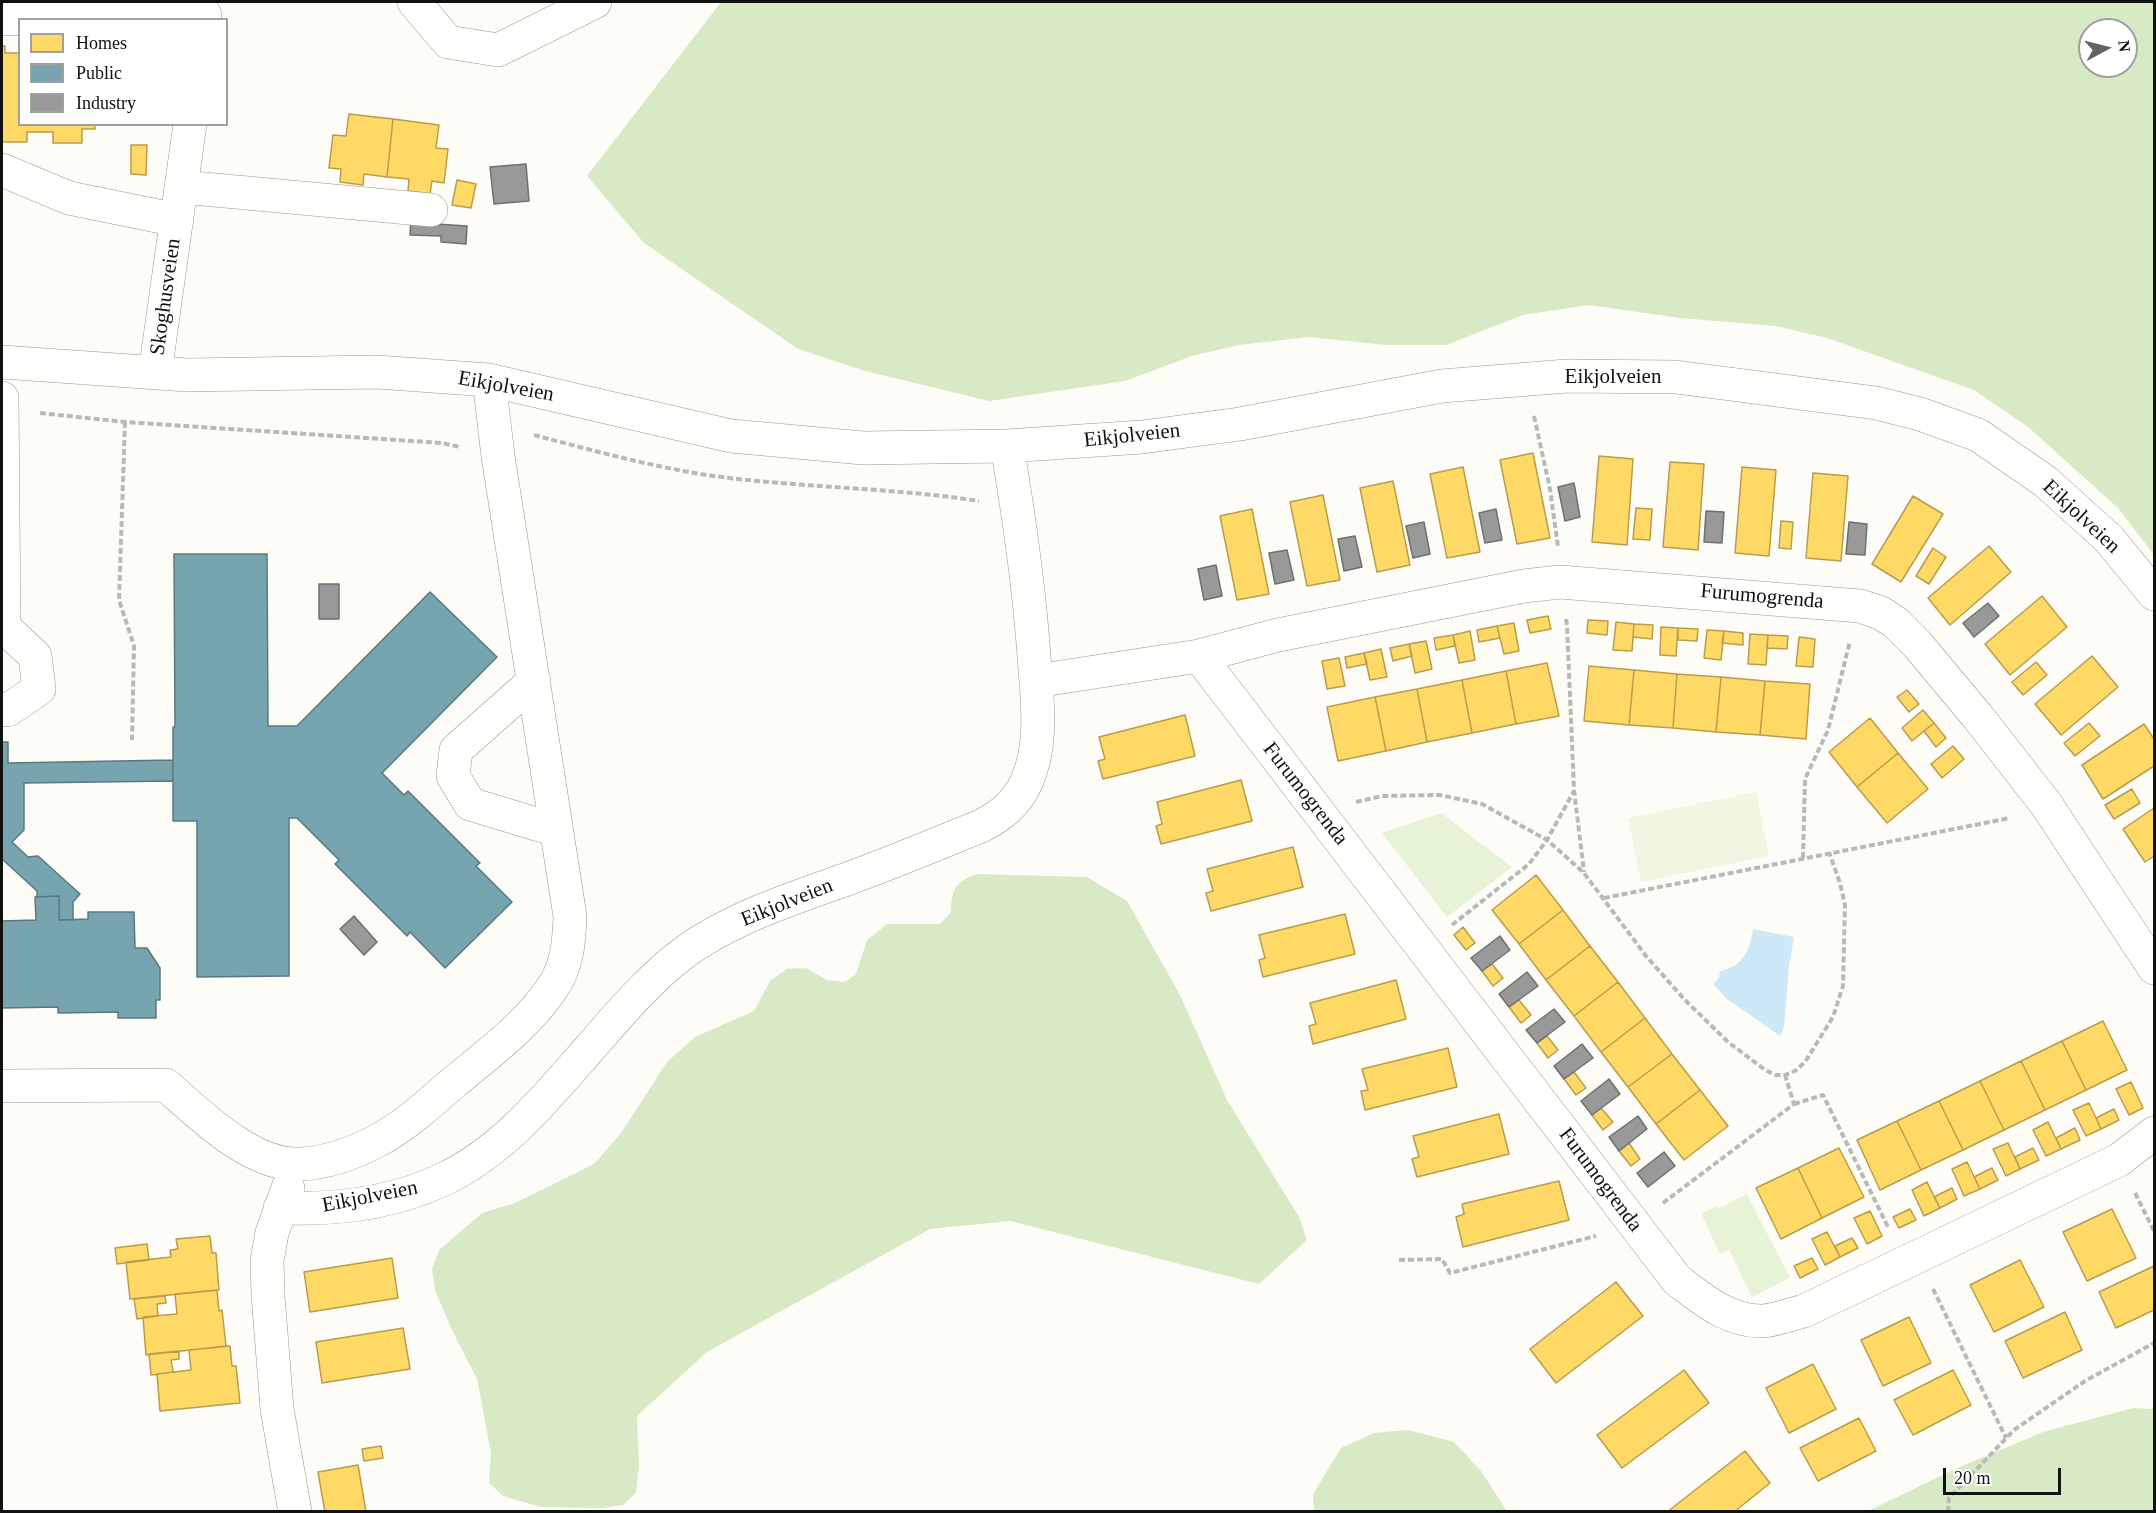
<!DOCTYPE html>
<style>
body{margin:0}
#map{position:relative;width:2156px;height:1513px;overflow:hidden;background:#fdfcf7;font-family:Georgia,serif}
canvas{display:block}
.frame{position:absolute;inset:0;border:3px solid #111;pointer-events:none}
.legend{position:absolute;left:18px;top:18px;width:210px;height:108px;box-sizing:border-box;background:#fff;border:2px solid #a0a0a0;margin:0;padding:8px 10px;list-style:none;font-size:18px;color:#111}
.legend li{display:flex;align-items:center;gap:12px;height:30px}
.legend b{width:30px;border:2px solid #a0a0a0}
.north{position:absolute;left:2078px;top:18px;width:60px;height:60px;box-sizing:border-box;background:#fff;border:2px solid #a0a0a0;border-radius:50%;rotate:83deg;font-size:16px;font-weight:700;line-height:24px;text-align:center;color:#111}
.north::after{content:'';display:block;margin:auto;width:21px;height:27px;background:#646362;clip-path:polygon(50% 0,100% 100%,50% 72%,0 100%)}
.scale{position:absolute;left:1943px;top:1468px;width:118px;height:27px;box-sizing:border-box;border:3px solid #111;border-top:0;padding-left:8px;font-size:18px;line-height:21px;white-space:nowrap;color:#111;-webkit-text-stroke:4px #fff;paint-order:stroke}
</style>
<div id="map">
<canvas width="2156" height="1513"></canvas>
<div class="frame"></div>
<ul class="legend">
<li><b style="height:16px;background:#ffd966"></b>Homes</li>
<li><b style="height:16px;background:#76a5af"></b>Public</li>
<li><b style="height:16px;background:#999"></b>Industry</li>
</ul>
<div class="north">N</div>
<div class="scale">20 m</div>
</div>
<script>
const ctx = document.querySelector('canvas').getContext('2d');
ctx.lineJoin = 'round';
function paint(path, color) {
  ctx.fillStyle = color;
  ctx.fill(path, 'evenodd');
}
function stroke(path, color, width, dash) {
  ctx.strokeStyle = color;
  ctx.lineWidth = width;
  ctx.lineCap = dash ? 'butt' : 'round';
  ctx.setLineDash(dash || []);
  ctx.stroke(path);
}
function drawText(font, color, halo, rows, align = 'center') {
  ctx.font = font + ' Georgia,serif';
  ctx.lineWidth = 6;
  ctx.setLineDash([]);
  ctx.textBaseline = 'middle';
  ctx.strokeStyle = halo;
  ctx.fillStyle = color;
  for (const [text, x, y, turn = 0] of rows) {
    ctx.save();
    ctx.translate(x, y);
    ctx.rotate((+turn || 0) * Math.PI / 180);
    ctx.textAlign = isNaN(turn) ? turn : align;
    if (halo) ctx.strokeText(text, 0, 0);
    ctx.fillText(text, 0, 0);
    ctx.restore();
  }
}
const green = new Path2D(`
 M1441,813L1512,867L1447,917L1382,833Z
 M1747,1194L1790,1278L1752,1297L1729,1250L1720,1254L1701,1214L1716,1206L1718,1209Z`);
const forest = new Path2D(`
 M721,2H2154V555L2118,508L2028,427L1974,390L1827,338L1776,326L1680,318L1589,305L1523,315L1446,345H1386L1308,337L1239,345L1192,356L1125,381L989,401L865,371L798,349L644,243L587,176ZM2090,30H2126V66H2090Z
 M977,874L1087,877L1127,901L1180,995L1227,1100L1299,1217L1307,1240L1259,1284L1010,1221L930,1229L707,1352L637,1416L639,1465L636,1493L623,1505L602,1508L541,1507L503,1496L489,1483L491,1453L477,1379L451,1328L435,1290L432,1269L439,1250L482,1213L515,1203L594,1164L621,1133L667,1062L695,1037L754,1011L770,981L787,969L806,968L827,980L845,982L856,974L867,940L887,924H940L951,912C951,891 955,881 977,874Z
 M2133,1408L2154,1409V1511H1868L1955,1469L2043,1432Z
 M1408,1430L1454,1442L1481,1471L1507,1511H1314L1313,1494L1341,1448L1374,1433Z`);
const pitch = new Path2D(`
 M1756,792L1769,856L1641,882L1628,818Z`);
const water = new Path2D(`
 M1753,929L1794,937L1789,966L1784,1027L1780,1036L1727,999L1713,984L1719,978L1720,971C1743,966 1750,951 1753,929Z`);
const homes = new Path2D(`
 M2,46H5V53H20V124H95V129H82V143H53V132H27V142H2Z
 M349,114L393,119L387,177L364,174L363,185L340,182L341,169L329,168L333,135L346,136Z
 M393,119L439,125L436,148L448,149L444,183L432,181L430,194L408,191L409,179L387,177Z
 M131,145H147L146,175L131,174Z
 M457,180L476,184L471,208L452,205Z
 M1533,453L1550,538L1517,544L1500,460Z
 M1599,456L1633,459L1627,545L1592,542Z
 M1670,462L1704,464L1698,550L1663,547Z
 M1463,467L1480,552L1447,558L1430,474Z
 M1742,467L1776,470L1769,556L1735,553Z
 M1813,473L1848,476L1841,561L1806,558Z
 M1393,481L1410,565L1377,572L1360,488Z
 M1323,495L1340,580L1307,586L1290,502Z
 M1913,496L1943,514L1901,582L1872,564Z
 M1636,508L1652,509L1650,540L1633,539Z
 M1252,509L1269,594L1237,600L1220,516Z
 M1781,521L1793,522L1791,549L1779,548Z
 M1989,546L2011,572L1950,625L1928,598Z
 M1933,548L1946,557L1929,584L1916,576Z
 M2042,596L2067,627L2010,675L1985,644Z
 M1548,616L1551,629L1530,633L1527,620Z
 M1588,620L1608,621L1607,635L1587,633Z
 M1616,622L1634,624L1632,651L1613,650Z
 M1514,623L1519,651L1504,654L1497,626Z
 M1634,624L1653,625L1652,639L1633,637Z
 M1497,626L1500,638L1479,642L1477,630Z
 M1661,627L1678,628L1676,656L1660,655Z
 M1678,628L1698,629L1697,641L1678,640Z
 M1707,630L1724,631L1721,660L1704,658Z
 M1470,631L1475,660L1459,663L1453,635Z
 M1724,631L1743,633V645L1722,643Z
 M1750,634L1768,635L1766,665L1748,664Z
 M1453,635L1455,646L1436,650L1434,638Z
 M1768,635L1788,636L1787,649L1767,648Z
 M1799,637L1815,639L1813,667L1796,666Z
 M1426,641L1432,669L1415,673L1409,644Z
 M1409,644L1412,656L1393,661L1390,648Z
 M1381,649L1387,677L1370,680L1364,653Z
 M1364,653L1367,664L1347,668L1345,657Z
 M2092,656L2118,687L2061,735L2035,704Z
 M1339,658L1345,686L1327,689L1322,661Z
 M2036,662L2047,675L2023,695L2012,682Z
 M1547,663L1559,716L1516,724L1506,671Z
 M1589,666L1634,670L1629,725L1584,721Z
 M1634,670L1677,674L1673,728L1629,725Z
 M1506,671L1516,724L1472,733L1462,680Z
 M1677,674L1721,677L1716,732L1673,728Z
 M1721,677L1765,681L1760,735L1716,732Z
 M1462,680L1472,733L1427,742L1417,689Z
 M1765,681L1810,684L1806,739L1760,735Z
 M1417,689L1427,742L1386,751L1375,697Z
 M1907,690L1919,704L1909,712L1897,697Z
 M1375,697L1386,751L1338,761L1327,707Z
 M1923,710L1934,723L1912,741L1902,728Z
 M1185,715L1195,756L1103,779L1098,761L1105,759L1099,737Z
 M1870,718L1898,753L1857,787L1829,752Z
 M1934,723L1946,738L1936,747L1924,731Z
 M2089,723L2100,736L2075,756L2064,743Z
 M2144,724L2154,739V766L2103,799L2082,765Z
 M1953,746L1964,759L1942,778L1931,764Z
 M1898,753L1928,789L1887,823L1857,787Z
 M1241,780L1252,821L1161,844L1156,826L1162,824L1157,802Z
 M2132,789L2140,803L2114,819L2105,805Z
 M2154,808V856L2145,862L2123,829Z
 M1293,847L1303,887L1211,911L1206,893L1213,891L1207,869Z
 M1536,875L1563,910L1519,944L1492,910Z
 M1563,910L1590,946L1546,980L1519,944Z
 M1345,914L1355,954L1263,977L1259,960L1265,958L1259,935Z
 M1463,927L1475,943L1466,950L1454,935Z
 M1590,946L1618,982L1574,1016L1546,980Z
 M1492,964L1503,978L1493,986L1482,971Z
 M1396,980L1406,1019L1313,1044L1309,1026L1316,1024L1310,1003Z
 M1618,982L1645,1018L1601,1052L1574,1016Z
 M1519,1000L1531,1015L1521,1023L1509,1007Z
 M1645,1018L1672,1054L1628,1087L1601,1052Z
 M2103,1021L2127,1070L2086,1090L2062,1041Z
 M1547,1036L1558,1050L1548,1058L1537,1043Z
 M2062,1041L2086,1090L2045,1110L2021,1061Z
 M1448,1048L1457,1087L1365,1110L1361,1091L1368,1090L1362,1069Z
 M1672,1054L1700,1090L1656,1124L1628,1087Z
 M2021,1061L2045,1110L2004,1130L1980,1081Z
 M1574,1072L1586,1088L1576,1095L1564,1079Z
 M1980,1081L2004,1130L1963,1150L1939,1101Z
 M2131,1082L2143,1108L2129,1115L2116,1089Z
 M1700,1090L1728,1126L1684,1160L1656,1124Z
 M1939,1101L1963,1150L1921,1170L1897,1121Z
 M2089,1103L2101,1129L2086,1136L2073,1110Z
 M1601,1108L1613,1122L1603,1130L1592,1115Z
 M2114,1109L2119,1120L2101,1129L2096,1118Z
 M1499,1114L1509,1154L1417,1177L1412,1159L1419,1157L1413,1136Z
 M1897,1121L1921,1170L1880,1190L1857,1140Z
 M2048,1122L2061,1149L2046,1156L2033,1130Z
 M2075,1128L2080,1140L2061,1149L2056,1138Z
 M1629,1143L1640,1159L1631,1166L1619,1151Z
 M2008,1143L2020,1169L2006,1176L1993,1149Z
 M1839,1148L1864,1197L1822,1218L1798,1168Z
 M2033,1148L2039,1160L2020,1169L2015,1157Z
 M1967,1162L1980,1189L1964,1196L1952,1169Z
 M1798,1168L1822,1218L1781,1239L1756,1188Z
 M1992,1168L1998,1180L1980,1189L1974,1177Z
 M1559,1181L1569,1220L1463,1247L1456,1217L1464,1214L1462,1204Z
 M1927,1182L1940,1208L1924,1216L1912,1190Z
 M1952,1188L1957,1199L1940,1208L1934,1197Z
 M1910,1209L1916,1220L1899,1228L1893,1217Z
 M2112,1209L2136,1258L2087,1281L2063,1232Z
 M1870,1211L1882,1236L1867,1244L1854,1218Z
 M1827,1232L1840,1257L1825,1265L1812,1239Z
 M210,1236L212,1253H216L219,1290L130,1299L126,1262L171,1257L170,1250L178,1249L176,1239Z
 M1852,1238L1858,1248L1840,1257L1835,1246Z
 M147,1244L149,1260L117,1264L115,1248Z
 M392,1258L398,1298L310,1312L304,1272Z
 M1812,1258L1818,1269L1800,1278L1794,1266Z
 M2020,1260L2044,1307L1994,1332L1970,1285Z
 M2154,1266V1310L2116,1328L2099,1292Z
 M1616,1282L1643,1316L1556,1383L1530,1349Z
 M217,1290L219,1311L222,1310L226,1346L146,1355L143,1317L177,1314L175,1294Z
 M165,1296L166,1303L157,1304L158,1316L137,1319L134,1299Z
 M2065,1312L2082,1350L2023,1378L2005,1341Z
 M1909,1317L1931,1363L1883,1386L1861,1340Z
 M403,1328L410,1369L322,1383L316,1342Z
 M230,1346L232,1366H236L240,1403L160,1411L157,1374L191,1370L189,1350Z
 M179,1351V1359L171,1360L173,1372L151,1375L149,1354Z
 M1813,1364L1836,1409L1789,1433L1766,1388Z
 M1684,1370L1709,1403L1622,1468L1597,1435Z
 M1953,1370L1971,1405L1913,1435L1894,1400Z
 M1859,1418L1876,1451L1818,1481L1800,1448Z
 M381,1446L383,1458L364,1461L362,1449Z
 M1745,1451L1770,1483L1734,1512H1667Z
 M358,1465L366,1512H325L318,1472Z`);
const public = new Path2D(`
 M174,554H267L268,726H297L430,592L497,657L382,773L404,795L408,791L480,863L476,866L512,902L445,968L410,932L407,936L335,864L339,860L297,818H289V976L197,977V821H173V727H175Z
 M2,742H8V763L173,760V781L24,783V830L12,842L28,857L38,856L80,894L73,902V920H59V896L37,897V891L2,859Z
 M59,896V920L88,919V912H134L135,948H147L160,968V1000H156V1018H118V1012L58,1013V1007L2,1008V921L36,920L35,897Z`);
const industry = new Path2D(`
 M526,164L529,201L494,204L490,167Z
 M411,214L436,224L467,226L466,244L441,242V236L410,235Z
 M1574,483L1580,517L1565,521L1558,487Z
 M1496,509L1502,540L1485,543L1479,513Z
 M1706,511L1724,512L1722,543L1704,542Z
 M1424,522L1430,554L1413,558L1406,526Z
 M1849,522L1867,524L1865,555L1846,554Z
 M1355,536L1362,567L1344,571L1338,539Z
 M1287,550L1294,580L1275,584L1269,553Z
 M1216,565L1222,596L1204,600L1198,569Z
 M319,584H339V619H319Z
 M1988,603L1999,616L1974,637L1963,623Z
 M354,916L377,942L364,955L340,929Z
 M1500,936L1510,950L1482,971L1471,958Z
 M1527,972L1538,986L1509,1007L1499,994Z
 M1554,1009L1565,1022L1537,1043L1526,1030Z
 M1582,1044L1593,1058L1564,1079L1554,1066Z
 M1609,1079L1620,1094L1592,1115L1581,1101Z
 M1638,1116L1647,1129L1619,1151L1609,1137Z
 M1664,1152L1675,1166L1648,1187L1637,1173Z`);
const path = new Path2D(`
 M40,413L125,422L442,443L460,447
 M1534,416L1550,489L1558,547
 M125,422L119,600L134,646L132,740
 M534,435C591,450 649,466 707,475C797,488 889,487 979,501
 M1566,619L1567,625L1574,790L1584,872
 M1356,802L1382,796L1440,795L1482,804L1547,840L1584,873L1646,956L1685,1000L1728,1042L1764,1069L1775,1075H1785L1795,1071L1805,1062L1833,1017L1843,986L1845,905L1840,883L1829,852
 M1803,858L1805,779L1828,730L1850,641
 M1604,898L2010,818
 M1452,925L1529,864L1547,840L1574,791
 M1794,1104L1823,1095L1889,1229
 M2135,1193L2154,1231
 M1663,1203L1794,1104L1785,1075
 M1399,1260L1442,1259L1450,1273L1596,1236
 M1933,1289L2006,1438
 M1948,1512L1949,1498L2014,1430L2085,1381L2154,1343`);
const minor = new Path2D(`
 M414,2L448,42L498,50L595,2
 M2,19L205,15
 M2,170L69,198L177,220
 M182,187L431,210
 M2,362L187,375L377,372L489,380L731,436L863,448L1007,446L1142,437L1240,424L1442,386L1567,376L1676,377L1876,403L1920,414L1978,435L2046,482L2109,539L2154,594
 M155,373L190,124
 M2,398L4,627L35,656L39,689L8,710L2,709
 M1199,656L1677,1280C1702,1299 1729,1322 1763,1321C1776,1320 1791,1314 1804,1311L2119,1160L2154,1133
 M534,681L456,750L453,776L470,804L556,830
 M1036,681L1199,656L1278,635L1524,586L1560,582L1860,606L1881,613L1896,623L1917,644L1978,717L2046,804L2154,968
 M2,1086L166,1085C199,1114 252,1167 300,1164C326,1163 354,1153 377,1141C405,1126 429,1104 453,1083C489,1053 531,1023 556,982C568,961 569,940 570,916L498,456L489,380
 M288,1188L272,1233L267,1261L268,1295L277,1409L295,1512
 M280,1208C335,1210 394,1203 444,1179C503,1151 547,1097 589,1049C617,1017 647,981 681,955C728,919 794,898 850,878C894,862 937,844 981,826C1001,816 1016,804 1026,783C1044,744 1037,698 1034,656C1029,586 1019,516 1007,446`);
const streetNames = [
 ["Skoghusveien",166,297,-82],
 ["Eikjolveien",1613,377],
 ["Eikjolveien",506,387,10],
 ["Eikjolveien",1132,436,-6],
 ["Eikjolveien",2081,517,43],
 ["Furumogrenda",1762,597,5],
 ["Furumogrenda",1305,794,52],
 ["Eikjolveien",787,903,-22],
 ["Furumogrenda",1600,1180,53],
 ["Eikjolveien",370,1197,-11]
];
paint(green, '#e7f3d7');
paint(forest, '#d8eac5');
paint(pitch, '#f0f6e1');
paint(water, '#cde8f7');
paint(homes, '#ffd966');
stroke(homes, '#b89d4c', 1.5);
paint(public, '#76a5af');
stroke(public, '#587980', 1.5);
paint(industry, '#999');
stroke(industry, '#707070', 1.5);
stroke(minor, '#979795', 34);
stroke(path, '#b9b9b8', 4, [6, 3]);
stroke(minor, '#fffffe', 33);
drawText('21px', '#111', '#fff', streetNames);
</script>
